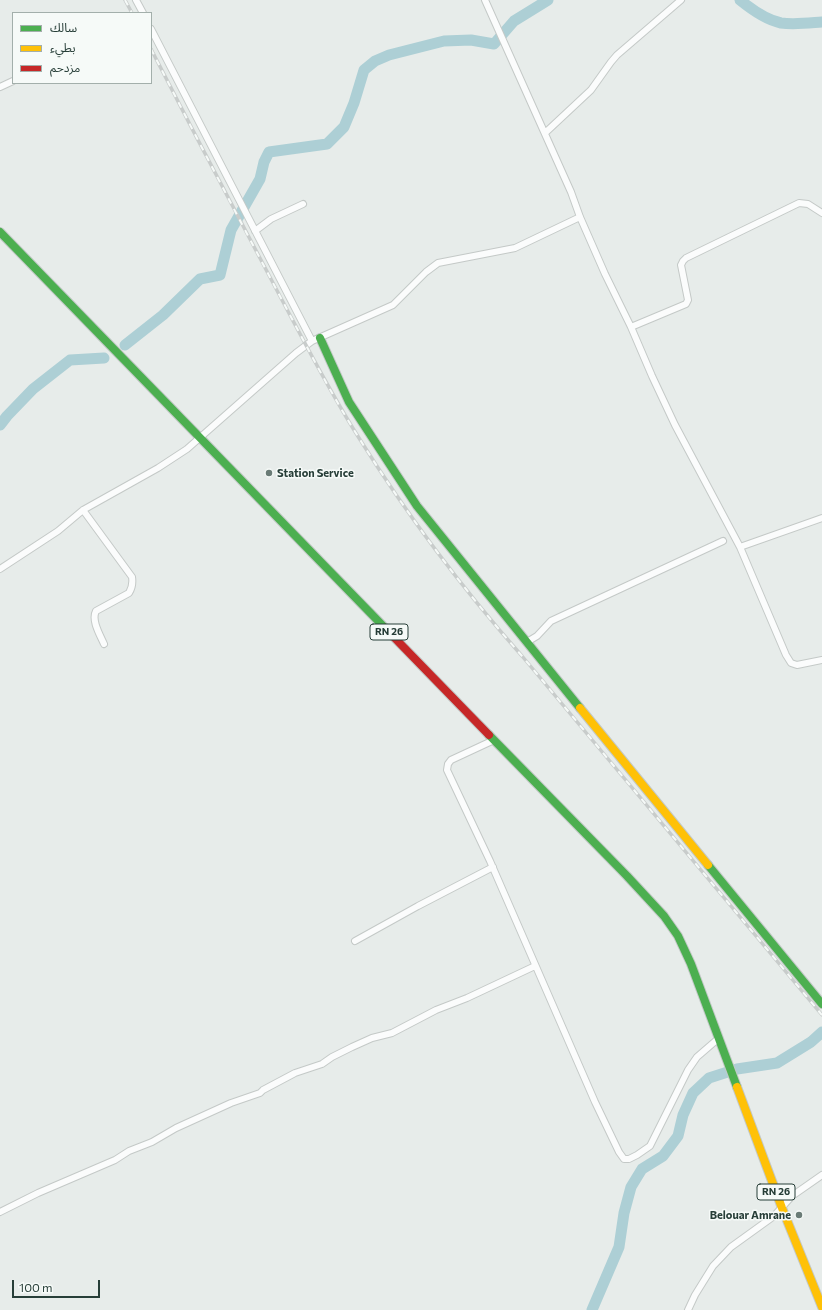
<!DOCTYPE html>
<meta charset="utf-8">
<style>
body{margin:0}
#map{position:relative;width:822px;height:1310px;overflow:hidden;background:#e7ecea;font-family:Commissioner,"Noto Sans Arabic",sans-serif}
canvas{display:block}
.legend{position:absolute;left:12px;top:12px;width:140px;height:72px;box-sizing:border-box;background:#f6faf8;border:1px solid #a3afab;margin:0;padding:5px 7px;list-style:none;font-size:12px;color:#273e38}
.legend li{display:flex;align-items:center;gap:8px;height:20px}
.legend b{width:20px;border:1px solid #a3afab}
.scale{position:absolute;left:12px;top:1280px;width:88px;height:18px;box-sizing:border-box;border:2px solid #273e38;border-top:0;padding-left:5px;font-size:12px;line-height:14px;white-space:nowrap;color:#273e38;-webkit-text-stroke:3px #f6faf8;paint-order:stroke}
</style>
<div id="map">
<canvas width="822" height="1310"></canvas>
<ul class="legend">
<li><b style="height:5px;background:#4caf50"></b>سالك</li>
<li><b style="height:5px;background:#ffc107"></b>بطيء</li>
<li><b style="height:5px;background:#c62828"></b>مزدحم</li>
</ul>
<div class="scale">100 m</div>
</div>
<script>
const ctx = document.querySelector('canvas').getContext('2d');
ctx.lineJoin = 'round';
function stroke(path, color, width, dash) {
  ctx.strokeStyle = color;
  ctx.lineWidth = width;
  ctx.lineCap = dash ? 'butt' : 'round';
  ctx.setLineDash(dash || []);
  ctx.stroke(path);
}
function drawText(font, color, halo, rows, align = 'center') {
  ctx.font = font + ' Commissioner,sans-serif';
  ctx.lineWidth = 3;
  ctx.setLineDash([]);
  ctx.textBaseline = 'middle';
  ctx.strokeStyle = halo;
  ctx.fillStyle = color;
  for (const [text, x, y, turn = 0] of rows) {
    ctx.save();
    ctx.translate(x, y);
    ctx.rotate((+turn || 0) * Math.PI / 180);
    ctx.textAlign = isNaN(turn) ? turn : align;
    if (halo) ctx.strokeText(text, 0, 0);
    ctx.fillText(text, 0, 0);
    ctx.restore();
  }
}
const river = new Path2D(`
 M740,0C751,9 767,20 781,23C794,25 809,23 822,22
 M125,345L163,315L200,279L220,275L231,230L260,179L264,162L269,152L327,144L344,127L354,103L364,70L375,61L389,55L444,41L471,40L494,44L514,21L548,0
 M0,425L7,416L33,389L70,360L104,358
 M592,1310L619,1247L624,1213L631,1187L642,1169L663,1156L678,1136L683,1115L693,1093L709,1078L737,1069L777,1063L811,1042L822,1032`);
const street = new Path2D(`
 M136,0L143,13
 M485,0L571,192L580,217L605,274L631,327L652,376L675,425L740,547L786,655L791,663L797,665L822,660
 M151,29L312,341
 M0,87L13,81
 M545,133L591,90L611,62L617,55L681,0
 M255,231L271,219L303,204
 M631,327L686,304L688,300L681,265L683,261L686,258L799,203L808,204L822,213
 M83,510L132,577C133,583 132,588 129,593L96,611C91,620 100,635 104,644
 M740,547L822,518
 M0,569L58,531L83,510L158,468L187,449L296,353L312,341L393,305L426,272L438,263L515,248L580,217
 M527,642L537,636L551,621L723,541
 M494,740L451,760L448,764L447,770L490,861L595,1102L619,1152L624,1159H629L637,1155L650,1146L688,1070L697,1057L719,1038
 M355,941L418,906L493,867
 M0,1212L38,1193L115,1160L129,1151L152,1142L176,1128L231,1103L260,1093L263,1090L295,1073L322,1064L332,1057L352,1047L372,1038L392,1033L436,1010L467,998L535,966
 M688,1310L695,1295L713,1266L731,1247L774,1216L792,1196L822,1175`);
const fast = new Path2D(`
 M0,232L385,628
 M320,338L349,402L417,506L580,708
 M489,735L627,876L664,916L678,936L691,964L737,1087
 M708,865L822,1004`);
const slow = new Path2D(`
 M580,708L708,865
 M737,1087L782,1208L822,1307`);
const jam = new Path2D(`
 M385,628L489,735`);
const rail = new Path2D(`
 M125,0L132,13
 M151,49C194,133 238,217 282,300C307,347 331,394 359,438C407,515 462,588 522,656L822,1015`);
const markers = [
 [269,473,4,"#6a7b76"],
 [799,1215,4,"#6a7b76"]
];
const shields = [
 [389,632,38],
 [776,1192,38]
];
const shieldNames = [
 ["RN 26",389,632],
 ["RN 26",776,1192]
];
const poiNames = [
 ["Station Service",277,473],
 ["Belouar Amrane",791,1215,"right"]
];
stroke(river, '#adcfd5', 11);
stroke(street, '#c4c9c7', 8);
stroke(fast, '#c3c9c7', 10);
stroke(slow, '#c3c9c7', 10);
stroke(jam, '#c3c9c7', 10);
stroke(street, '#fbfcfc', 6);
stroke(fast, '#4caf50', 8);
stroke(slow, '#ffc107', 8);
stroke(jam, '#c62828', 8);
stroke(rail, '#c8cccb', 3.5);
stroke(rail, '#f6faf8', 2, [6]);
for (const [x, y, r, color] of markers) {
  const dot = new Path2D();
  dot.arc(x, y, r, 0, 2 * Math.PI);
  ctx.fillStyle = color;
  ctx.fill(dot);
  stroke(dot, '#f6faf8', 1.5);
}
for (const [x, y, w] of shields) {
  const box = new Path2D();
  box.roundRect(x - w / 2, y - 8, w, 16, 3);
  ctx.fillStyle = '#f6faf8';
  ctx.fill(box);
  stroke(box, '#273e38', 1);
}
drawText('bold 10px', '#273e38', null, shieldNames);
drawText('bold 11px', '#273e38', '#f6faf8', poiNames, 'left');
</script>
